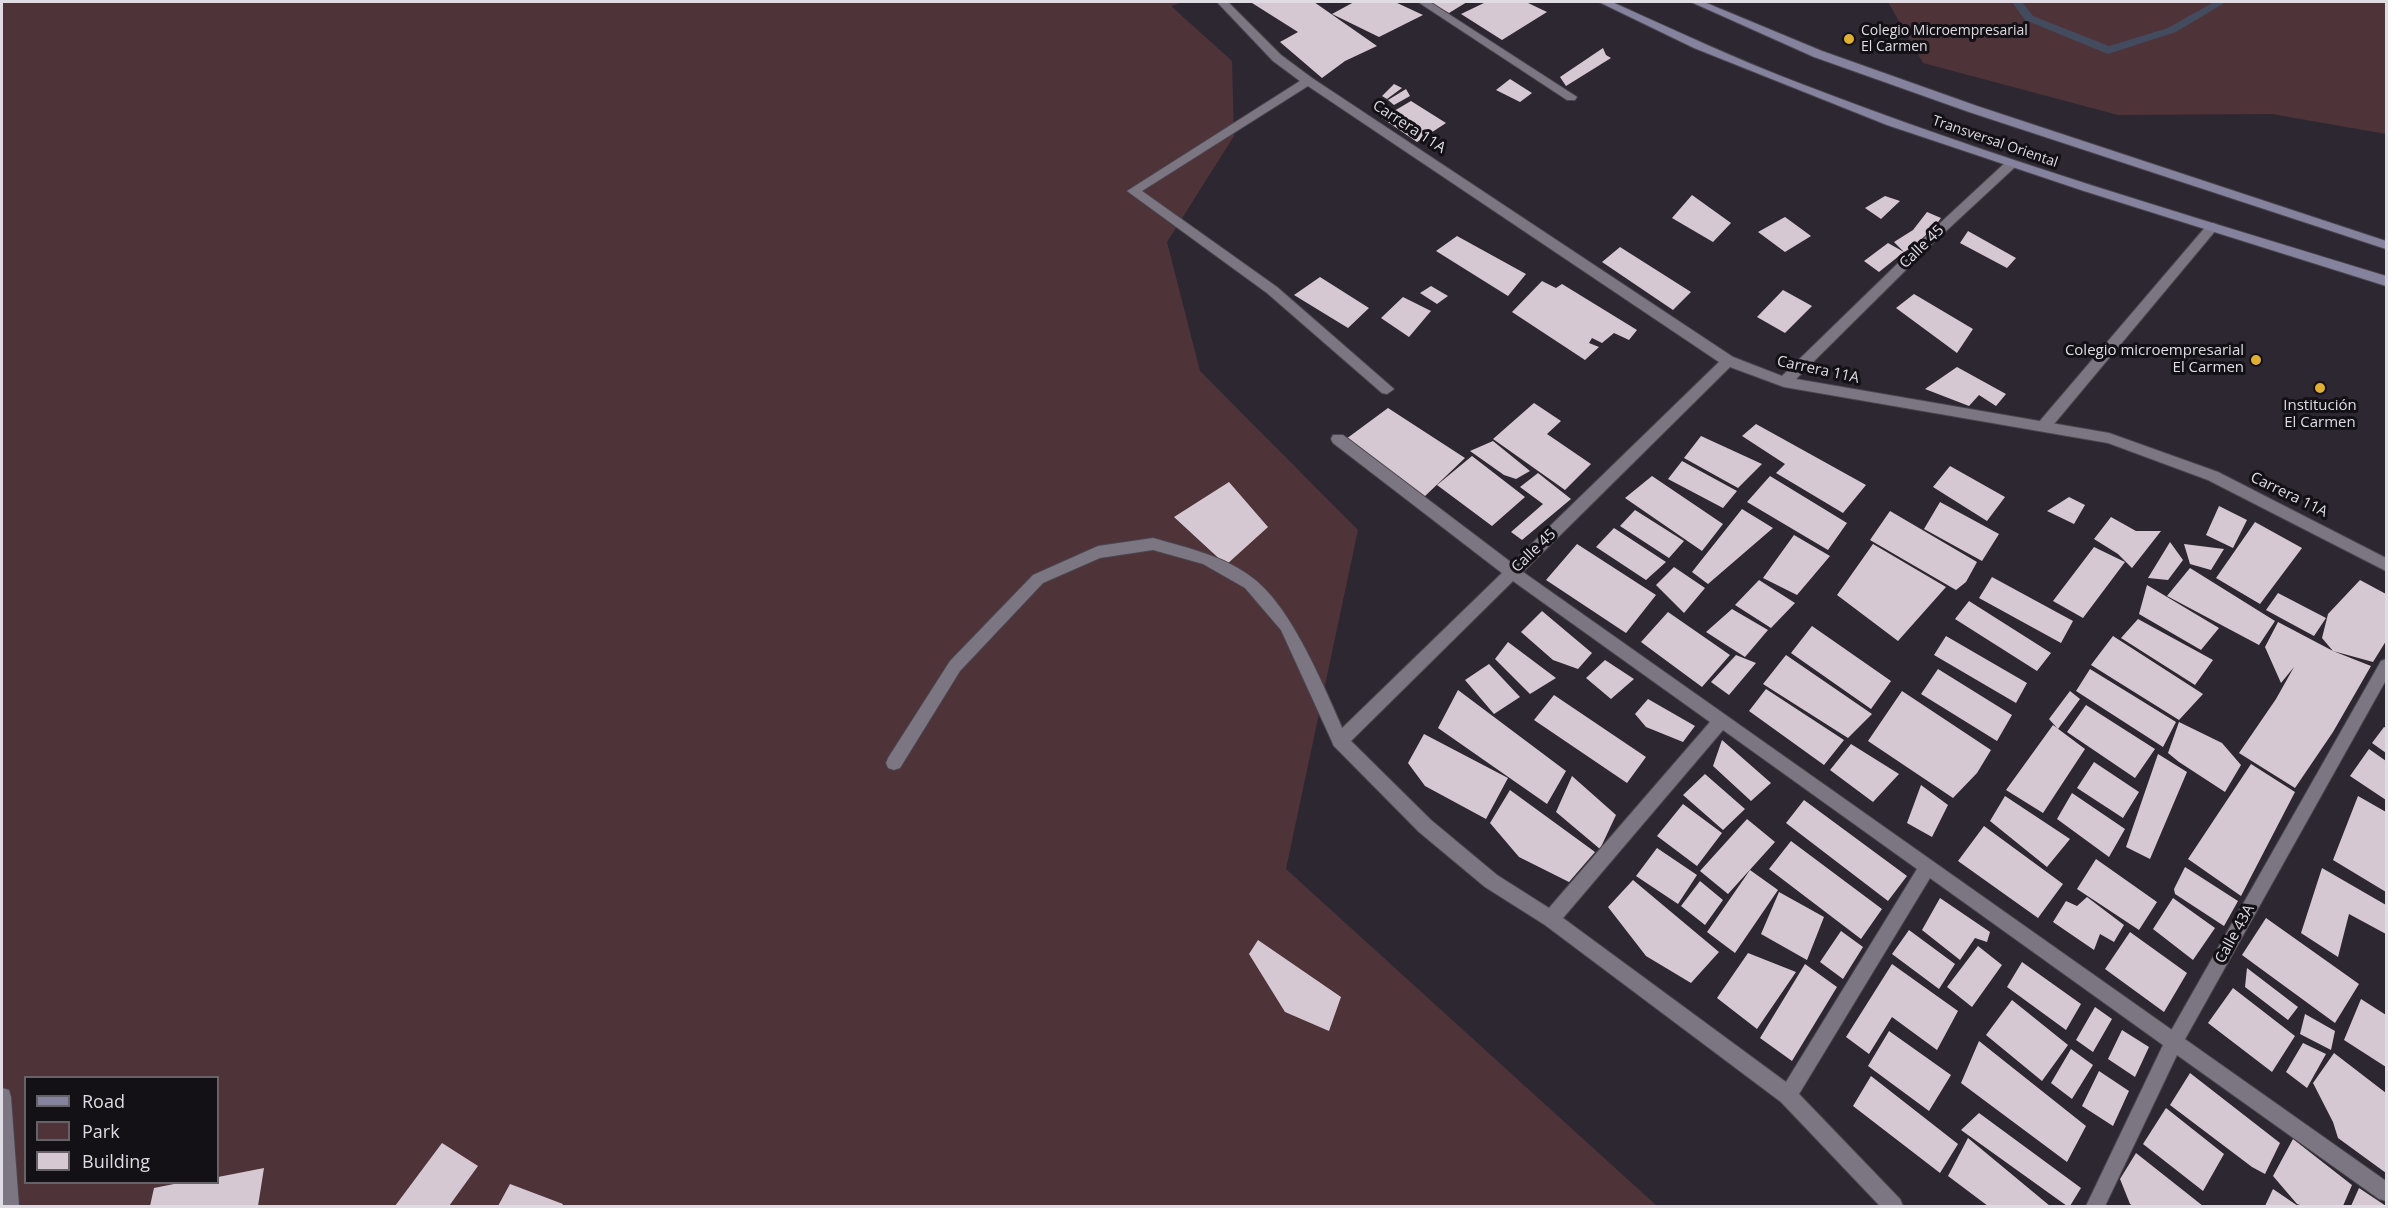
<!DOCTYPE html>
<meta charset="utf-8">
<style>
body{margin:0}
#map{position:relative;width:2388px;height:1208px;overflow:hidden;background:#2d2731;font-family:"Open Sans",sans-serif}
canvas{display:block}
.frame{position:absolute;inset:0;border:3px solid #dfdce3;pointer-events:none}
.legend{position:absolute;left:24px;top:1076px;width:195px;height:108px;box-sizing:border-box;background:#141116;border:2px solid #656268;margin:0;padding:8px 10px;list-style:none;font-size:18px;color:#dfdce3}
.legend li{display:flex;align-items:center;gap:12px;height:30px}
.legend b{width:30px;border:2px solid #656268}
</style>
<div id="map">
<canvas width="2388" height="1208"></canvas>
<div class="frame"></div>
<ul class="legend">
<li><b style="height:8px;background:#85829e"></b>Road</li>
<li><b style="height:16px;background:#4e3339"></b>Park</li>
<li><b style="height:16px;background:#d6c8d2"></b>Building</li>
</ul>
</div>
<script>
const ctx = document.querySelector('canvas').getContext('2d');
ctx.lineJoin = 'round';
function paint(path, color) {
  ctx.fillStyle = color;
  ctx.fill(path, 'evenodd');
}
function stroke(path, color, width, dash) {
  ctx.strokeStyle = color;
  ctx.lineWidth = width;
  ctx.lineCap = dash ? 'butt' : 'round';
  ctx.setLineDash(dash || []);
  ctx.stroke(path);
}
function drawText(font, color, halo, rows, align = 'center') {
  ctx.font = font + ' "Open Sans",sans-serif';
  ctx.lineWidth = 6;
  ctx.setLineDash([]);
  ctx.textBaseline = 'middle';
  ctx.strokeStyle = halo;
  ctx.fillStyle = color;
  for (const [text, x, y, turn = 0] of rows) {
    ctx.save();
    ctx.translate(x, y);
    ctx.rotate((+turn || 0) * Math.PI / 180);
    ctx.textAlign = isNaN(turn) ? turn : align;
    if (halo) ctx.strokeText(text, 0, 0);
    ctx.fillText(text, 0, 0);
    ctx.restore();
  }
}
const green = new Path2D(`
 M2,2H1183L1171,6L1232,61L1234,136L1167,242L1200,371L1358,530L1286,869L1657,1206H2ZM26,1078H218V1182H26Z
 M1888,2H2386V134L2272,114L2118,115L1923,63Z`);
const stream = new Path2D(`
 M2012,2H2022L2033,16L2109,46L2168,28L2214,2H2226L2176,32L2108,54L2025,20Z`);
const building = new Path2D(`
 M1254,2H1314L1377,46L1345,61L1322,78L1280,42L1298,32L1252,3Z
 M1354,2H1395L1423,15L1379,37L1332,14Z
 M1429,2H1467L1449,13Z
 M1486,2H1526L1547,12L1502,40L1461,14Z
 M1603,48L1606,55L1611,58L1566,86L1560,77Z
 M1510,79L1532,93L1520,102L1496,90Z
 M1394,84L1402,88L1387,99L1382,96Z
 M1406,89L1410,96L1394,105L1388,100Z
 M1411,101L1446,123L1417,142L1382,118Z
 M1692,195L1731,223L1713,242L1672,218Z
 M1885,196L1900,201L1881,219L1865,208Z
 M1927,212L1941,218L1926,239L1904,252L1894,242L1913,230Z
 M1785,217L1811,236L1785,252L1758,232Z
 M1968,231L2016,258L2007,268L1960,243Z
 M1457,236L1526,274L1508,296L1436,251Z
 M1888,243L1904,252L1879,272L1864,261Z
 M1620,247L1691,292L1673,310L1602,262Z
 M1320,277L1369,308L1348,328L1294,295Z
 M1542,281L1556,288L1562,284L1637,330L1629,340L1614,333L1602,343L1592,338L1589,343L1599,347L1585,360L1512,312Z
 M1431,286L1448,296L1437,304L1420,293Z
 M1783,290L1812,306L1785,333L1757,317Z
 M1914,294L1973,329L1957,353L1896,308Z
 M1403,297L1431,311L1409,337L1381,318Z
 M1957,367L2006,394L1996,406L1979,395L1969,406L1925,389Z
 M1534,403L1561,421L1547,434L1591,464L1565,490L1493,439Z
 M1388,408L1465,458L1424,497L1346,439Z
 M1756,424L1866,485L1843,513L1776,473L1785,464L1742,436Z
 M1701,436L1762,464L1738,488L1684,458Z
 M1493,441L1530,471L1516,479L1504,475L1470,451Z
 M1472,456L1525,497L1492,526L1437,485Z
 M1682,461L1737,491L1723,508L1668,479Z
 M1950,466L2005,497L1987,521L1933,487Z
 M1538,473L1571,499L1522,540L1511,532L1543,504L1520,487Z
 M1652,476L1723,524L1702,551L1625,498Z
 M1770,476L1847,523L1828,550L1747,502Z
 M1229,482L1268,527L1226,565L1174,517Z
 M2069,497L2085,505L2074,524L2047,511Z
 M1940,502L1999,534L1982,561L1924,529Z
 M2219,506L2247,520L2233,548L2206,535Z
 M1742,509L1773,528L1708,584L1692,572Z
 M1635,510L1684,541L1669,558L1620,526Z
 M1890,511L1977,562L1966,582L1956,590L1870,540Z
 M2111,517L2136,531H2161L2132,568L2118,554L2094,539Z
 M2255,522L2302,548L2260,604L2216,578Z
 M1614,528L1666,562L1646,580L1596,547Z
 M1794,535L1830,556L1797,595L1763,578Z
 M2170,542L2183,560L2168,580L2148,578Z
 M1577,544L1656,595L1626,633L1546,580Z
 M1873,544L1946,587L1898,641L1837,595Z
 M2184,544L2224,549L2211,570L2190,564Z
 M2094,547L2125,562L2083,618L2053,601Z
 M1674,567L1705,588L1684,613L1656,585Z
 M2190,568L2275,621L2259,645L2167,596Z
 M1992,577L2073,621L2061,643L1979,598Z
 M1759,580L1795,603L1771,628L1735,605Z
 M2360,580L2386,594V641L2373,662L2333,651L2322,638L2328,614Z
 M2147,585L2219,628L2201,650L2139,614Z
 M2278,593L2326,618L2314,636L2266,610Z
 M1969,601L2051,653L2037,671L1955,619Z
 M1732,609L1768,630L1745,657L1706,632Z
 M1542,611L1592,653L1578,669L1553,660L1521,632Z
 M1668,612L1730,655L1702,687L1641,642Z
 M2138,619L2213,660L2195,685L2121,638Z
 M2278,622L2333,651L2371,666L2333,732L2295,788L2239,753L2276,699L2294,667L2281,683L2265,647Z
 M1812,626L1891,681L1871,709L1791,653Z
 M1946,636L2027,683L2016,703L1934,655Z
 M2113,636L2203,694L2179,720L2091,665Z
 M1508,642L1556,678L1530,694L1495,659Z
 M1736,655L1756,663L1729,695L1711,682Z
 M1786,655L1872,714L1848,738L1763,684Z
 M1605,660L1634,679L1611,699L1586,678Z
 M1489,664L1520,697L1494,714L1465,680Z
 M1938,669L2012,715L1997,741L1921,694Z
 M2090,669L2176,722L2163,747L2076,691Z
 M1766,689L1844,740L1824,765L1749,711Z
 M1458,690L1566,771L1547,804L1438,728Z
 M1902,691L1991,750L1977,773L1953,798L1868,741Z
 M2070,691L2080,699L2058,729L2049,719Z
 M1554,695L1646,757L1627,783L1534,720Z
 M1648,699L1695,726L1683,742L1646,727L1635,714Z
 M2086,705L2155,749L2135,778L2067,732Z
 M2179,722L2222,743L2241,765L2225,792L2179,762L2168,753Z
 M2053,725L2085,749L2043,813L2006,790Z
 M2384,727L2386,728V753L2372,743Z
 M1424,734L1508,778L1486,819L1425,786L1408,763Z
 M1722,740L1771,783L1751,801L1713,766Z
 M1851,744L1899,774L1873,802L1830,770Z
 M2369,749L2386,761V800L2350,776Z
 M2158,754L2187,772L2150,859L2126,847Z
 M2094,762L2139,792L2123,818L2077,788Z
 M2251,764L2295,792L2241,896L2188,859Z
 M1705,774L1745,809L1723,830L1683,795Z
 M1572,776L1616,815L1600,849L1556,812Z
 M1921,785L1948,805L1932,837L1907,823Z
 M1510,790L1595,852L1569,882L1519,857L1490,823Z
 M2072,793L2125,829L2109,857L2057,819Z
 M2005,796L2070,839L2047,867L1990,821Z
 M2358,796L2386,812V892L2333,860Z
 M1804,800L1907,876L1888,901L1786,823Z
 M1683,804L1722,833L1697,866L1657,836Z
 M1747,819L1775,842L1728,894L1700,871Z
 M1984,826L2063,884L2038,918L1958,861Z
 M1791,841L1882,909L1861,939L1769,869Z
 M1657,848L1697,875L1678,904L1636,876Z
 M2096,859L2157,902L2139,930L2077,889Z
 M2185,867L2238,901L2224,926L2175,894L2174,889Z
 M2322,868L2386,905V934L2349,914L2338,957L2301,933Z
 M1750,870L1778,890L1735,953L1707,932Z
 M1633,880L1719,952L1691,983L1646,956L1608,907Z
 M1700,881L1723,900L1705,925L1681,906Z
 M1779,892L1824,917L1807,960L1761,934Z
 M2087,897L2124,925L2114,942L2100,934L2094,950L2053,922L2066,901L2077,906Z
 M1940,898L1990,932L1987,942L1975,938L1960,960L1922,930Z
 M2173,898L2215,928L2193,960L2153,929Z
 M2266,918L2359,984L2335,1023L2242,955Z
 M1909,930L1955,964L1939,989L1892,954Z
 M1841,931L1863,947L1843,979L1820,962Z
 M2130,932L2187,973L2164,1012L2105,969Z
 M1258,940L1341,997L1329,1031L1285,1012L1249,954Z
 M1978,946L2002,965L1972,1007L1947,987Z
 M1748,953L1796,972L1757,1029L1717,998Z
 M2022,962L2081,1004L2066,1030L2007,987Z
 M1805,964L1837,987L1792,1061L1760,1038Z
 M1892,964L1958,1011L1937,1050L1892,1017L1869,1054L1846,1037Z
 M2247,968L2298,1007L2288,1020L2245,987Z
 M2233,988L2295,1036L2272,1072L2208,1023Z
 M2361,999L2386,1015V1067L2344,1040Z
 M2012,1000L2068,1045L2042,1081L1986,1035Z
 M2095,1007L2112,1019L2093,1052L2076,1040Z
 M2305,1014L2335,1031L2331,1050L2300,1034Z
 M2122,1030L2149,1047L2135,1077L2108,1059Z
 M1889,1031L1951,1075L1929,1111L1868,1066Z
 M1979,1041L2086,1126L2067,1162L1961,1083Z
 M2303,1043L2326,1054L2307,1088L2286,1072Z
 M2071,1049L2093,1065L2072,1099L2051,1083Z
 M2334,1053L2386,1093V1173L2338,1138L2333,1122L2313,1083Z
 M2099,1071L2129,1091L2113,1126L2082,1106Z
 M2190,1073L2280,1143L2265,1174L2252,1167L2170,1105Z
 M1871,1076L1958,1144L1940,1173L1853,1106Z
 M2166,1108L2224,1154L2203,1191L2143,1144Z
 M1979,1113L2081,1188L2070,1206H2067L1961,1130Z
 M1968,1138L2050,1206H1988L1948,1176Z
 M2293,1139L2352,1185L2343,1206H2303L2297,1204L2273,1176Z
 M442,1143L478,1166L449,1206H395Z
 M2136,1153L2203,1206H2133L2130,1204L2120,1179Z
 M264,1168L258,1206H150L154,1188L184,1182H218V1177Z
 M510,1184L563,1204L562,1206H498Z
 M2359,1188L2386,1206H2351Z
 M2273,1189L2298,1206H2265Z`);
const service = new Path2D(`
 M1153,538C1188,548 1225,556 1254,579C1294,610 1327,694 1348,741L1346,746L1340,748L1334,746L1281,630L1245,588L1203,564L1153,550L1100,558L1043,583L960,671L900,768L894,770L888,768L886,763L888,758L950,661L1033,575L1098,546Z`);
const pedestrian = new Path2D(`
 M2212,223L2216,224L2218,227L2216,230L2049,430H2039L2037,426L2039,422L2208,224Z
 M2386,659V680L2180,1048L2174,1051L2168,1048L2165,1042L2168,1036L2381,661Z`);
const minor = new Path2D(`
 M1217,2H1228L1281,55L1312,78L1733,357L1782,376L1924,238L2006,162H2014V168L1932,244L1796,379L2109,433L2218,472L2386,558V571L2208,480L2108,443L1784,387L1730,367L1523,572L2386,1181V1201L2379,1199L2177,1055L2105,1206H2086L2163,1045L1930,878L1799,1094L1900,1199L1903,1206H1880L1781,1102L1545,925L1485,887L1419,832L1334,746L1332,741L1334,736L1502,573L1333,443L1331,439L1333,435H1343L1512,563L1719,362L1308,86L1142,191L1277,287L1394,389L1387,394L1382,393L1267,293L1127,191L1300,81L1273,61ZM1513,581L1710,722L1549,908L1497,875L1431,820L1351,741ZM1723,730L1917,869L1786,1082L1563,918Z
 M1418,2H1430L1577,97L1575,100H1567Z
 M2,1088L9,1090L11,1097L19,1206H2Z`);
const secondary = new Path2D(`
 M1599,2H1612C1674,30 1736,59 1799,83C1992,158 2190,216 2386,276V286L2084,191L1887,125L1694,48Z
 M1691,2H1704L1822,51L1977,106L2386,241V249L1969,112L1814,57Z`);
const markers = [
 [1849,39,6,"#dfb034"],
 [2256,360,6,"#dfb034"],
 [2320,388,6,"#dfb034"]
];
const farPoinames = [
 ["Colegio Microempresarial",1861,31],
 ["El Carmen",1861,47]
];
const farStreetnames = [
 ["Transversal Oriental",1995,142,19]
];
const streetNames = [
 ["Carrera 11A",1409,127,33],
 ["Calle 45",1922,247,-44],
 ["Carrera 11A",1818,370,12],
 ["Carrera 11A",2289,495,26],
 ["Calle 45",1534,551,-44],
 ["Calle 43A",2235,934,-61]
];
const poiNames = [
 ["Colegio microempresarial",2244,351],
 ["El Carmen",2244,368],
 ["Institución",2320,406,"center"],
 ["El Carmen",2320,423,"center"]
];
paint(green, '#4e3339');
paint(stream, '#434c5f');
paint(building, '#d6c8d2');
stroke(service, '#4a454e', 2);
stroke(pedestrian, '#4a454e', 2);
stroke(minor, '#4a454e', 2);
stroke(secondary, '#4a454e', 2);
paint(service, '#7c7682');
paint(pedestrian, '#7c7682');
paint(minor, '#7c7682');
paint(secondary, '#85829e');
for (const [x, y, r, color] of markers) {
  const dot = new Path2D();
  dot.arc(x, y, r, 0, 2 * Math.PI);
  ctx.fillStyle = color;
  ctx.fill(dot);
  stroke(dot, '#141116', 2);
}
drawText('14px', '#dfdce3', '#141116', farPoinames, 'left');
drawText('14px', '#dfdce3', '#141116', farStreetnames);
drawText('15px', '#dfdce3', '#141116', streetNames);
drawText('15px', '#dfdce3', '#141116', poiNames, 'right');
</script>
